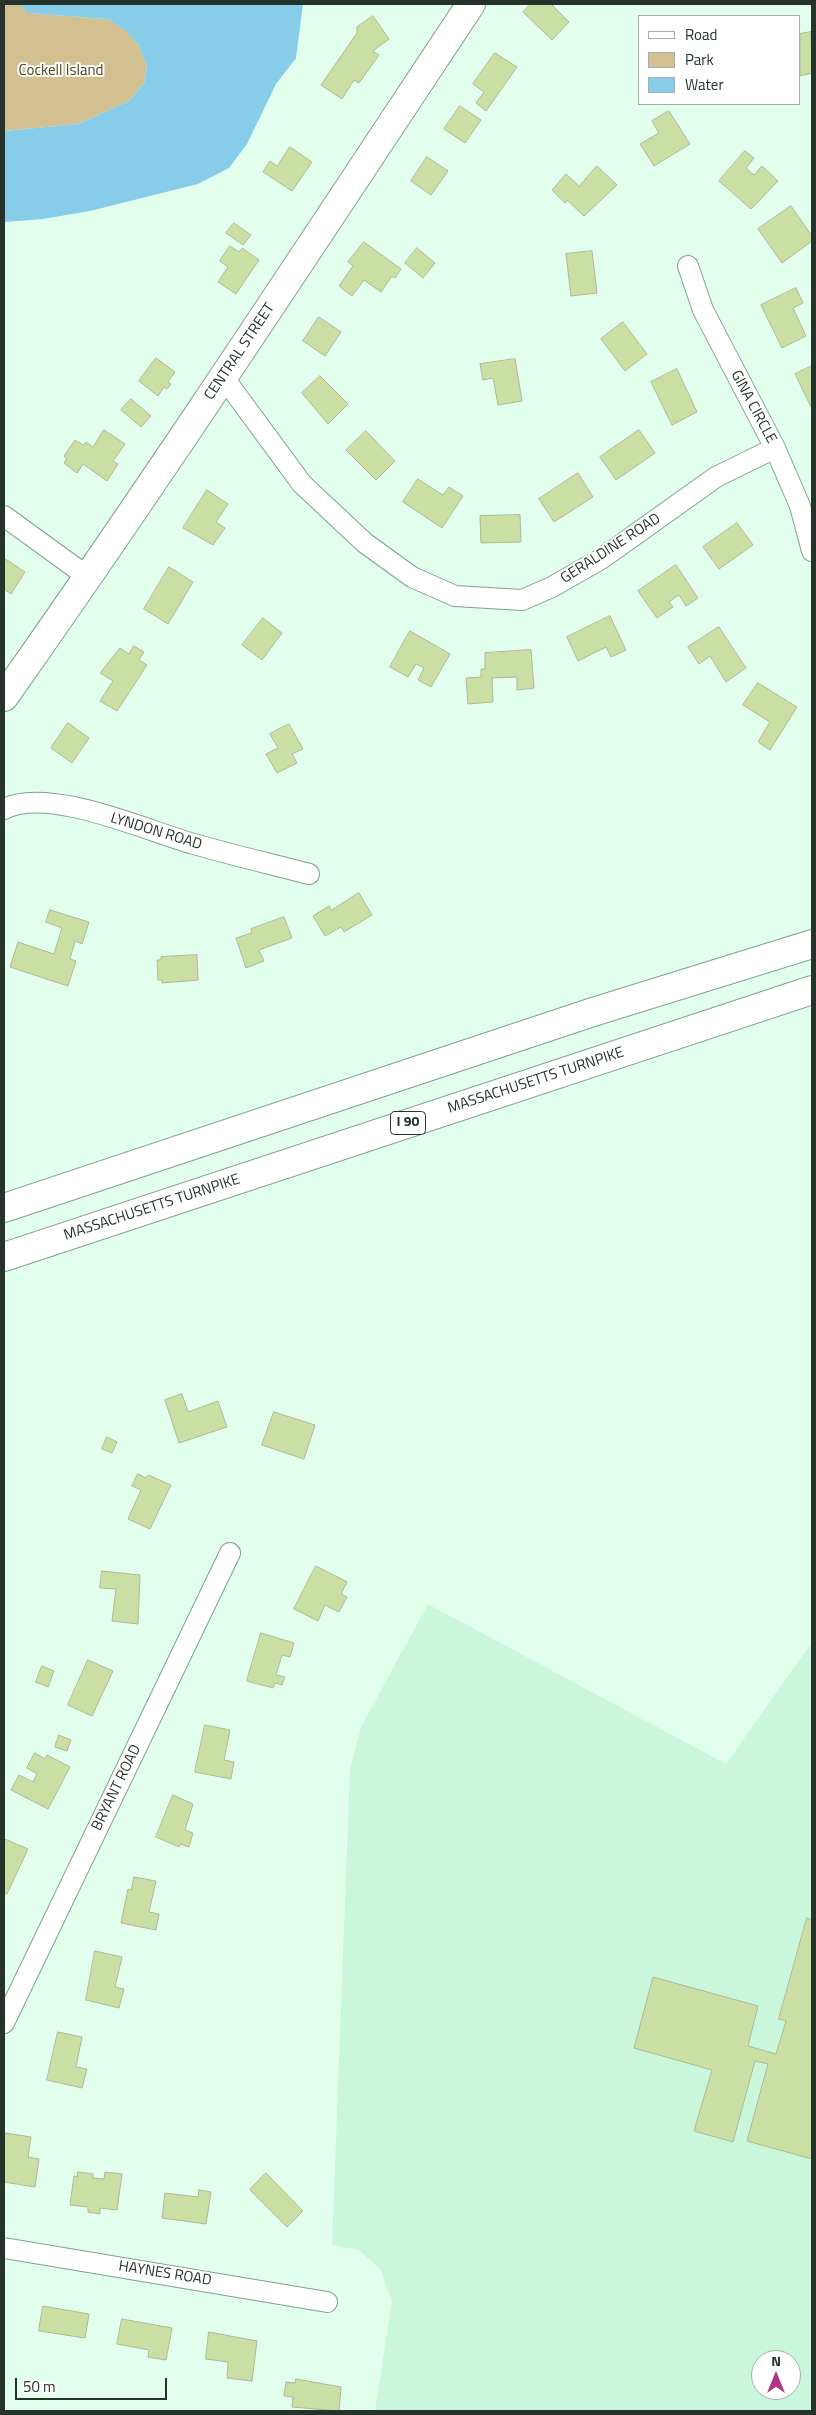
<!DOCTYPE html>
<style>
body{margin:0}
#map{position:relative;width:816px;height:2415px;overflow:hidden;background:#e1ffec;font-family:"Titillium Web",sans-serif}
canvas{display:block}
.frame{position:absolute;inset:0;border:5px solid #25332b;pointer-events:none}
.legend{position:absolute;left:638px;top:15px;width:162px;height:90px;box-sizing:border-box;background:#fff;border:1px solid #a8adaa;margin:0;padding:6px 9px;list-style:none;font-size:15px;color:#25332b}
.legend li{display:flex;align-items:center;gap:10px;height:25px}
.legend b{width:25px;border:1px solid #a8adaa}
.north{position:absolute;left:751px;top:2350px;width:50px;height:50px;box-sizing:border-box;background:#fff;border:1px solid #a8adaa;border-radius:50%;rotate:0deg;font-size:14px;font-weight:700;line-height:20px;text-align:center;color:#25332b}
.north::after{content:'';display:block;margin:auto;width:18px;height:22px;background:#b13383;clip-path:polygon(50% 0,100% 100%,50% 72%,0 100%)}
.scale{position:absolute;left:15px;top:2378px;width:152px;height:22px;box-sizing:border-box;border:2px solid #25332b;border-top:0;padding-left:6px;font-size:15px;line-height:18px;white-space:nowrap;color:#25332b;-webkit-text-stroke:4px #fff;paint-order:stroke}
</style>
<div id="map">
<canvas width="816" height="2415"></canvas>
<div class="frame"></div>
<ul class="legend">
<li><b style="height:6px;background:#fff"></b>Road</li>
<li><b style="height:14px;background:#d3c090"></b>Park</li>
<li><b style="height:14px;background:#87cdea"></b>Water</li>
</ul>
<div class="north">N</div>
<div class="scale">50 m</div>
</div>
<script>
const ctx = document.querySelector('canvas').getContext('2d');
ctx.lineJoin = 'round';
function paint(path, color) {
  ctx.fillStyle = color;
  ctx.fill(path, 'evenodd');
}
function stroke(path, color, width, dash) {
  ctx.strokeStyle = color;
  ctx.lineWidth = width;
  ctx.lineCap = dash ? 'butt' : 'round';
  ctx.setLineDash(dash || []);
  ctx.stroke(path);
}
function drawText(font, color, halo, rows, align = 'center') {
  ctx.font = font + ' "Titillium Web",sans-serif';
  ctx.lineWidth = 4;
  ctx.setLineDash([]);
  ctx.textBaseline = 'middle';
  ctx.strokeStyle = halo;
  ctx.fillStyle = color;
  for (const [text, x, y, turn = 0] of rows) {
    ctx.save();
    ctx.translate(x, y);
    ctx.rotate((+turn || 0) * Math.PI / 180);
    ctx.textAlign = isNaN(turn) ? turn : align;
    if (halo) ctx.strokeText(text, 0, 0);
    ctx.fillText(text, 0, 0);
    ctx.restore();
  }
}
const built = new Path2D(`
 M428,1604L726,1764L812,1642V2411H375L392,2301L380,2269L359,2250L332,2245L350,1769L361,1727ZM761,2360H791V2390H761Z`);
const green = new Path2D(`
 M4,4H20L29,13L107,19L126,30L138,44L147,66L144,83L129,101L78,124L4,131Z`);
const water = new Path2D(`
 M20,4H303L296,58L276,84L247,144L229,168L198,184L90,211L43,219L4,222V131L78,124L129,101L144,83L147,66L138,44L125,30L107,19L28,13Z`);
const building = new Path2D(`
 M531,4H553L552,5L569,22L552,40L523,12Z
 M373,16L389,39L373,51L379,55L359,83L354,80L342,99L321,85L357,33V27Z
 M811,32L812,73L800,76V34Z
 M495,53L517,67L486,111L476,103L484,92L473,84Z
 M460,106L481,120L465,143L444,129Z
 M669,111L690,144L654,166L640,144L659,133L652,121Z
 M290,147L312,162L292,191L263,172L270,161L277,166Z
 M745,151L754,158L746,168L754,175L762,166L778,181L751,209L719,181Z
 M427,157L448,171L431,195L411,181Z
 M597,166L617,185L584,216L567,200L565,203L552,190L566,174L579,186Z
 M791,206L812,236V241L782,263L758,229Z
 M234,223L251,235L243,245L226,233Z
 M364,242L401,269L395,278L392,276L381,292L364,280L352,296L339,286L353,266L348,262Z
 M230,246L239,252L242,248L259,260L236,294L218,282L228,267L220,261Z
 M417,248L435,263L423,278L405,263Z
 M592,251L597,293L571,296L566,254Z
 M796,288L803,303L793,308L806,336L782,348L761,305Z
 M319,317L341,332L325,356L303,341Z
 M623,322L647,354L625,371L601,339Z
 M156,358L175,372L168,382L171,384L167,389L164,387L158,396L139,381Z
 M515,359L522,401L498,405L493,378L483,380L480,364Z
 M812,366V409L795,374Z
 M677,369L697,412L672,425L651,382Z
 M320,376L348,404L328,424L302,393Z
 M131,399L151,416L141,427L121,410Z
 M104,430L125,444L113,461L118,464L107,481L83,464L77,473L64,463L67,459L64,456L75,440L83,445L86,442L93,447Z
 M639,430L655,453L616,480L600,457Z
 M366,431L395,461L376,480L346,450Z
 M578,473L593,497L554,522L539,499Z
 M418,479L443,495L449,487L463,496L442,528L403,502Z
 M207,490L228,504L216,522L225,528L213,545L183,528Z
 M520,515L521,542L481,543L480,516Z
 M737,523L753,545L719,569L703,547Z
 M4,558L25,572L11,594L4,589Z
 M676,565L698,598L686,606L679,595L669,602L673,607L657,618L638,591Z
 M169,567L193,582L168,624L144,609Z
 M610,616L626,650L611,657L606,647L578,661L567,637Z
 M263,618L282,633L262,660L242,645Z
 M719,627L746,668L726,682L710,656L699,664L688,647Z
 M410,631L450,654L431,687L418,680L424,668L416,664L408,677L390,667Z
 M134,646L144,652L139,660L147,665L117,711L100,701L113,681L100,673L120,648L129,654Z
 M531,650L534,688L517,690V677L492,678L493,702L468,704L466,678L481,677V669H485V653Z
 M758,683L797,707L770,750L758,742L770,722L743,705Z
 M68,723L89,738L72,763L51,748Z
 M289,724L303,749L292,754L297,763L277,773L266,754L278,748L270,734Z
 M359,893L372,915L344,932L341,927L325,936L313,916L329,906L331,910Z
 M50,910L89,922L82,944L75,941L70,959L76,961L68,986L10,967L18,942L54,954L62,928L46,922Z
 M284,917L292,938L259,950L264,961L246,968L236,938L252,933L251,929Z
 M197,955L198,980L162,983V980H158L157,960H161V957Z
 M182,1394L188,1412L218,1401L227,1427L179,1443L165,1400Z
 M274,1412L315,1425L304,1459L262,1445Z
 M107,1437L117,1442L112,1453L102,1449Z
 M138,1474L146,1478L148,1475L171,1485L150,1529L128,1519L141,1490L132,1486Z
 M316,1566L347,1582L341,1594L347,1597L339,1612L325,1605L318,1621L294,1609Z
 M102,1571L140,1575L138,1624L112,1621L116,1589L100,1588Z
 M261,1633L294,1643L290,1657L282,1655L276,1675L285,1677L282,1685L275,1683L273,1688L247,1681Z
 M88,1660L113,1671L92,1716L68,1705Z
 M42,1666L54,1671L48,1687L36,1682Z
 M205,1725L230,1730L224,1760L234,1762L231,1779L195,1772Z
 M59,1735L71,1740L67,1751L55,1747Z
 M35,1753L45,1759L47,1755L70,1767L48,1809L11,1790L19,1775L33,1782L37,1774L27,1768Z
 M173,1795L193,1804L185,1830L193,1833L189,1847L180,1844L179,1847L156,1837Z
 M5,1839L28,1849L7,1894L4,1893Z
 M134,1877L156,1881L149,1912L159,1914L156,1930L121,1923L128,1889L131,1890Z
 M807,1918L812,1920V2159L747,2141L768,2064L755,2061L733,2142L694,2131L712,2070L634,2048L653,1977L758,2006L748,2046L776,2054L786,2021L779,2019Z
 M95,1951L122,1957L115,1987L124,1989L119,2008L86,2000Z
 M58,2032L82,2037L76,2067L87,2069L82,2088L47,2080Z
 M5,2133L31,2137L28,2157L39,2159L35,2187L4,2182Z
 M78,2172L93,2174V2178L104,2179L105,2172L122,2174L117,2210L100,2208V2214L88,2212V2207L70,2205L74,2176L77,2177Z
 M266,2173L303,2211L287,2227L250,2190Z
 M199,2190L211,2192L206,2224L162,2218L165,2193L198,2197Z
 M43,2306L89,2314L85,2338L39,2331Z
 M122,2319L172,2328L166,2360L148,2357L149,2350L117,2344Z
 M209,2332L257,2341L252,2381L227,2378L228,2362L206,2359Z
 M296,2379L341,2387L339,2411L292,2407L293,2397L284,2396L286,2382L295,2383Z`);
const minor = new Path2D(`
 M688,266L703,310L775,448L800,506L812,551
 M224,378L302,484L365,543L412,577L455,596L522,600L552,587L601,559L716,477L775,448
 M4,516L88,577
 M4,809C49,786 147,831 194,844C232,855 271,864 309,874
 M4,2023L230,1553
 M4,2248L327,2302`);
const secondary = new Path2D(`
 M4,697C165,469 317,236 471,4`);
const motorway = new Path2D(`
 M4,1208L593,1012L812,944
 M4,1257L812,990`);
const shields = [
 [408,1123,35]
];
const shieldNames = [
 ["I 90",408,1123]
];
const parkNames = [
 ["Cockell Island",61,71]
];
const streetNames = [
 ["CENTRAL STREET",240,352,-56],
 ["GINA CIRCLE",753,407,62],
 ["GERALDINE ROAD",611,549,-33],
 ["LYNDON ROAD",156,832,17],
 ["MASSACHUSETTS TURNPIKE",536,1081,-18],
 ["MASSACHUSETTS TURNPIKE",152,1208,-18],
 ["BRYANT ROAD",117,1788,-64],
 ["HAYNES ROAD",165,2274,9]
];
paint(built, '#caf7db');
paint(green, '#d3c090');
paint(water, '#87cdea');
paint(building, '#cbdfa4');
stroke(building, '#adb996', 1);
stroke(minor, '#7fa28c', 22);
stroke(secondary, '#7fa28c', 30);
stroke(motorway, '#7fa28c', 30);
stroke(minor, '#fff', 20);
stroke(secondary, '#fff', 28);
stroke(motorway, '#fff', 28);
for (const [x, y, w] of shields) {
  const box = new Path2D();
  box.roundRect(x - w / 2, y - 11.5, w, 23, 4);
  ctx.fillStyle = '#fff';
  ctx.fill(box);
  stroke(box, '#25332b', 1);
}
drawText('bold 14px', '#25332b', null, shieldNames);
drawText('15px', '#524213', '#fff', parkNames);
drawText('15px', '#25332b', '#fff', streetNames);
</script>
